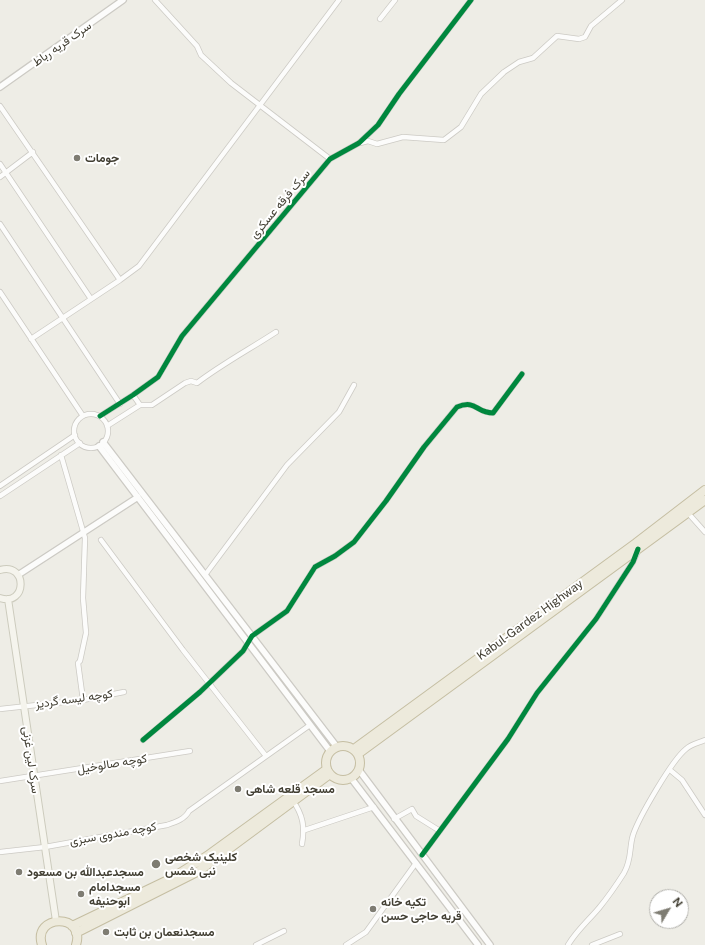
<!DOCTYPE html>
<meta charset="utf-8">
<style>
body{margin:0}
#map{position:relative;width:705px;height:945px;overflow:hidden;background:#eeede6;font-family:"Public Sans",sans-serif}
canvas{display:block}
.north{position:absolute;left:649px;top:889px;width:40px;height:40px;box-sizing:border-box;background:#fff;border:1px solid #b3b2ad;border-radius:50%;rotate:52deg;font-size:11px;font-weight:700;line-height:16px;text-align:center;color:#423f33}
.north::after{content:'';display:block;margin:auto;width:14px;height:18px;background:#7e7c72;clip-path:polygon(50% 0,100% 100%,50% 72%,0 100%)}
</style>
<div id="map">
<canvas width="705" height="945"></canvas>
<div class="north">N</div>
</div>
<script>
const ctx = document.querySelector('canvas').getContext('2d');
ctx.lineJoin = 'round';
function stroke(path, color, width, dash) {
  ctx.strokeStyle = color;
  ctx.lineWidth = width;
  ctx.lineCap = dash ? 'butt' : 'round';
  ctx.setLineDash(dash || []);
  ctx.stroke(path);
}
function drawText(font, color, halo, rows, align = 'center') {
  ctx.font = font + ' "Public Sans",Vazirmatn,sans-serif';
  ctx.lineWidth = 4;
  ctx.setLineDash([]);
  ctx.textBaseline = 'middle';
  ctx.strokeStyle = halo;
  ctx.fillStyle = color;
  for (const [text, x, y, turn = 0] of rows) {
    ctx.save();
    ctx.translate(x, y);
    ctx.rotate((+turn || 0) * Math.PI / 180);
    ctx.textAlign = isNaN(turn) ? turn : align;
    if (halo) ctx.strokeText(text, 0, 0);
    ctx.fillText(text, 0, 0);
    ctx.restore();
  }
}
const minor = new Path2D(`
 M155,0L197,46L201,55L231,83L330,159
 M380,19L395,0
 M0,106L120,280
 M360,143L368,141L377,144L403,137L444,140L461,127L481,94L504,72L519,62L533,58L557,36L579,39L585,37L591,26L622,0
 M0,164L91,299
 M0,177L33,152
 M0,224L120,404
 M0,292L83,416
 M31,339L120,280L139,266L339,0
 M140,405H152L185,383L191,381L197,383C222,364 250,349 276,332
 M74 431a17 17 0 1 1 34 0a17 17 0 1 1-34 0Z
 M100,416L133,395L158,377L182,336L330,159L359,143L378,125L399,94L471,0
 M107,426L140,405L133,395
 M61,455L85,538L83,598L86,633L80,661L78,663L83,700
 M0,486L75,435
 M0,496L80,443
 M688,513L705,532
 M101,540L183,650L266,756
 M205,575L287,465L339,412L354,385
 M0,709L83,700L124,692
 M143,740L200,692L243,651L252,636L287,611L315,567L335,556L354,542L386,501L424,447L457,407C476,399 476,413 493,413L522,374
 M670,770L682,780L705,815
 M0,781L190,751
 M293,801C303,815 305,827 302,844
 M394,819L412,809L416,816L440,831
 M305,830L374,807
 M0,852L45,847L167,825C176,822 185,819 189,811L310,725
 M422,855L508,739L537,693L596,619L633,562L638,551
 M256,945L284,931
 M346,945L366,932L416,863
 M568,945C577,930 589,920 599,908C608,897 617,884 624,873C632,859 629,848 633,835C639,817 672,760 686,749C691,744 698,743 705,740
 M592,945L620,934`);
const tertiary = new Path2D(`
 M0,87L123,0
 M103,442L337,747
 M99,446L330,751
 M18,575L138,497
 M359,770L490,945
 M351,778L478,945`);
const secondary = new Path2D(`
 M0,570C28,562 27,607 0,598
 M8,599L56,921`);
const trunk = new Path2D(`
 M326 763a17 17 0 1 1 34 0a17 17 0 1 1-34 0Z
 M354,749L636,543L705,490
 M358,754L705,500
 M72,926L172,878L207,856L327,769
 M76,933L199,871L330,774
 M42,945C32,914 86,913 76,945`);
const cycleway = new Path2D(`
 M100,416L133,395L158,377L182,336L330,159L359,143L378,125L399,94L471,0
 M143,740L200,692L243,651L252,636L287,611L315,567L335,556L354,542L386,501L424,447L457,407C476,399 476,413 493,413L522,374
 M422,855L508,739L537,693L596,619L633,562L638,549`);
const markers = [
 [77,158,4,"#7e7c72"],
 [238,789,4,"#7e7c72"],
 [156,864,5,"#7e7c72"],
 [19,872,4,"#7e7c72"],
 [81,894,4,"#7e7c72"],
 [373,909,4,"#7e7c72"],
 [106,932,4,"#7e7c72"]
];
const streetNames = [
 ["سرک قریه رباط",62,44,-35],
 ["سرک فرقه عسکری",280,204,-50],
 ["Kabul-Gardez Highway",530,620,-36],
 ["کوچه لیسه گردیز",74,699,-8],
 ["سرک لین غزنی",31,760,82],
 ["کوچه صالوخیل",112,764,-9],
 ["کوچه مندوی سبزی",113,834,-10]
];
const poiNames = [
 ["جومات",85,158],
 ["مسجد قلعه شاهی",246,789],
 ["کلینیک شخصی",165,857],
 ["نبی شمس",165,871],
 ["مسجدعبدالله بن مسعود",27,872],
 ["مسجدامام",89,887],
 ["ابوحنیفه",89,901],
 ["تکیه خانه",381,902],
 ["قریه حاجی حسن",381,916],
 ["مسجدنعمان بن ثابت",114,932]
];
stroke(minor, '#cccac4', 6);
stroke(tertiary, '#cccac4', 8);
stroke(secondary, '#cccbbd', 8);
stroke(trunk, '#c5bea2', 10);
stroke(minor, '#fcfcfb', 4.5);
stroke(tertiary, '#fcfcfb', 5.5);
stroke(secondary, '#f5f4ed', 6);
stroke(trunk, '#edeadc', 8);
stroke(cycleway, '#00873e', 5);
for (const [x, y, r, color] of markers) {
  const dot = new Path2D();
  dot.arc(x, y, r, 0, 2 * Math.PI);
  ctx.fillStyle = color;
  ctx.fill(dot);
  stroke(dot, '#fff', 1.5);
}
drawText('12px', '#423f33', '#fff', streetNames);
drawText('bold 12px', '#423f33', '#fff', poiNames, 'left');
</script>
